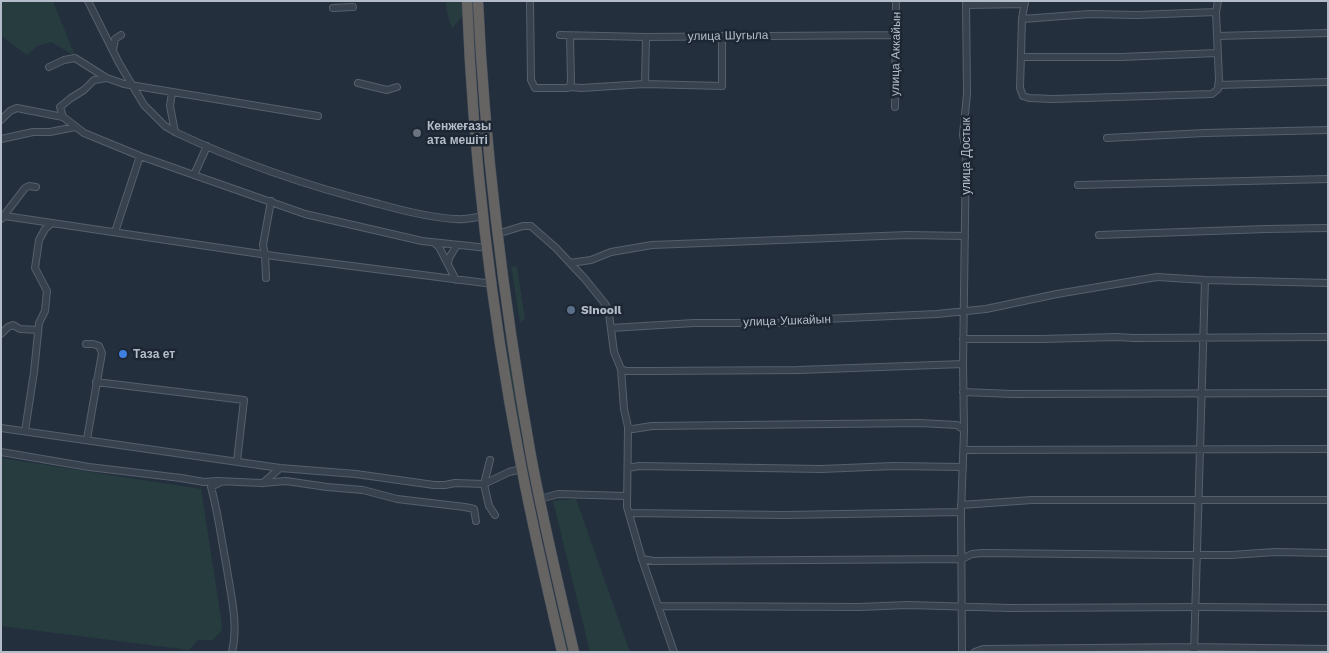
<!DOCTYPE html>
<meta charset="utf-8">
<style>
body{margin:0}
#map{position:relative;width:1329px;height:653px;overflow:hidden;background:#242f3e;font-family:"Work Sans",sans-serif}
canvas{display:block}
.frame{position:absolute;inset:0;border:2px solid #b4bcc9;pointer-events:none}
</style>
<div id="map">
<canvas width="1329" height="653"></canvas>
<div class="frame"></div>
</div>
<script>
const ctx = document.querySelector('canvas').getContext('2d');
ctx.lineJoin = 'round';
function paint(path, color) {
  ctx.fillStyle = color;
  ctx.fill(path, 'evenodd');
}
function stroke(path, color, width, dash) {
  ctx.strokeStyle = color;
  ctx.lineWidth = width;
  ctx.lineCap = dash ? 'butt' : 'round';
  ctx.setLineDash(dash || []);
  ctx.stroke(path);
}
function drawText(font, color, halo, rows, align = 'center') {
  ctx.font = font + ' "Work Sans",sans-serif';
  ctx.lineWidth = 5;
  ctx.setLineDash([]);
  ctx.textBaseline = 'middle';
  ctx.strokeStyle = halo;
  ctx.fillStyle = color;
  for (const [text, x, y, turn = 0] of rows) {
    ctx.save();
    ctx.translate(x, y);
    ctx.rotate((+turn || 0) * Math.PI / 180);
    ctx.textAlign = isNaN(turn) ? turn : align;
    if (halo) ctx.strokeText(text, 0, 0);
    ctx.fillText(text, 0, 0);
    ctx.restore();
  }
}
const green = new Path2D(`
 M1,1H53L75,56L51,42L37,46L27,55L4,38L1,36Z
 M446,1H463V15L452,29L447,12Z
 M511,266L517,267L525,319L520,322Z
 M497,270L531,466L571,652H567L513,394Z
 M1,458L201,489L222,625L221,631L213,640H198L189,650L1,626Z
 M576,499L630,652H590L553,501Z`);
const minor = new Path2D(`
 M88,1L119,63L144,105L165,126L177,133C241,163 311,187 379,204C404,211 431,218 457,219C466,220 475,217 484,216
 M530,1L531,80L535,88H568L570,87L571,81L570,36
 M1025,1L1022,19L1020,88L1023,96L1029,98L1053,99L1212,94L1218,89L1219,80L1216,12L1218,1
 M966,5L1025,4
 M333,8L353,7
 M1022,19L1090,14L1136,15L1216,12
 M560,35L646,37L896,35
 M1217,36L1328,33
 M113,50L115,39L121,35
 M1022,57H1121L1217,53
 M49,67L64,60L75,58L105,77
 M358,83L387,90L397,87
 M645,84L646,37
 M1218,85L1328,82
 M570,87L581,88L645,84L722,86V36
 M172,92L170,106L175,132
 M895,107L896,1
 M318,116L124,84L107,78L94,80L84,90L71,98L60,107L63,117L84,133L140,156L305,214L422,241L488,248
 M1,120L10,111L17,108L63,117
 M1107,138L1205,133L1328,130
 M1,139L33,132H50L75,127
 M194,175L207,146
 M1078,185L1328,179
 M2,218L25,188L29,186L36,187
 M1,219L5,216L52,223
 M115,232L140,156
 M497,234L523,226H531L556,248L585,279L606,305L609,314L614,352L621,369L624,409L628,427L627,507L642,559L674,652
 M1099,235L1266,229L1328,228
 M434,243L439,247L456,280
 M570,263L591,260L611,252L652,245L908,235L965,236
 M448,264L449,258L457,245
 M266,278L265,254L263,245L271,201
 M611,328L694,323H787L803,320L937,314L986,309L1057,294L1157,277L1205,280L1328,283
 M1,334L8,327L13,325L20,329L38,330
 M963,339H1042L1117,337L1134,338L1328,337
 M86,344H93L99,346L102,353L87,439
 M621,369L626,371H653L798,370L963,364
 M96,382L244,400L237,461
 M963,392L1012,394L1328,393
 M628,427L633,429L652,426L920,423L957,425L964,430
 M1,428L280,468L356,474L434,485H445L455,483L484,484L509,472L522,469
 M25,431L34,372L39,323L45,311L47,291L35,268L39,240L45,229L52,223L281,257L493,284
 M964,450L1328,449
 M1,452L89,467L181,478L204,482L217,481L262,483L286,481L327,487L363,490L397,499L465,507L474,509L476,521
 M490,460L484,484L489,506L495,515
 M628,468L639,466L821,469L894,466L963,467
 M221,482L211,487C218,512 221,538 226,563C230,592 239,623 232,652
 M263,483L280,468
 M540,499L558,494L626,496
 M961,505L1032,500H1328
 M629,513L784,515L961,512
 M642,559L654,561L962,559L972,554L982,553L1173,555H1231L1275,552L1328,553
 M659,606L859,607L908,605L1011,608L1203,607L1328,608
 M962,652L961,512L964,431L963,364L966,149L963,135L967,94L966,1
 M975,652L983,649L1194,647L1328,649
 M1194,652L1205,280`);
const trunk = new Path2D(`
 M467,1C473,155 491,309 520,460C532,524 547,588 562,652
 M478,1C485,154 504,305 531,456C543,521 559,587 574,652`);
const markers = [
 [417,133,5,"#6b7280"],
 [571,310,5,"#5c6f8a"],
 [123,354,5,"#3f7fe0"]
];
const streetNames = [
 ["улица Шугыла",728,36,-1],
 ["улица Аккайын",896,54,-89],
 ["улица Достык",966,156,-90],
 ["улица Ушкайын",787,321,-2]
];
const poiNames = [
 ["Кенжеғазы",427,126],
 ["ата мешіті",427,140],
 ["Sinooil",581,310],
 ["Таза ет",133,354]
];
paint(green, '#263c3f');
stroke(minor, '#565f6c', 8);
stroke(trunk, '#434c59', 11);
stroke(minor, '#38414e', 6);
stroke(trunk, '#656462', 10);
for (const [x, y, r, color] of markers) {
  const dot = new Path2D();
  dot.arc(x, y, r, 0, 2 * Math.PI);
  ctx.fillStyle = color;
  ctx.fill(dot);
  stroke(dot, '#1d2633', 2);
}
drawText('12px', '#b4bcc9', '#1d2633', streetNames);
drawText('bold 12px', '#b4bcc9', '#1d2633', poiNames, 'left');
</script>
